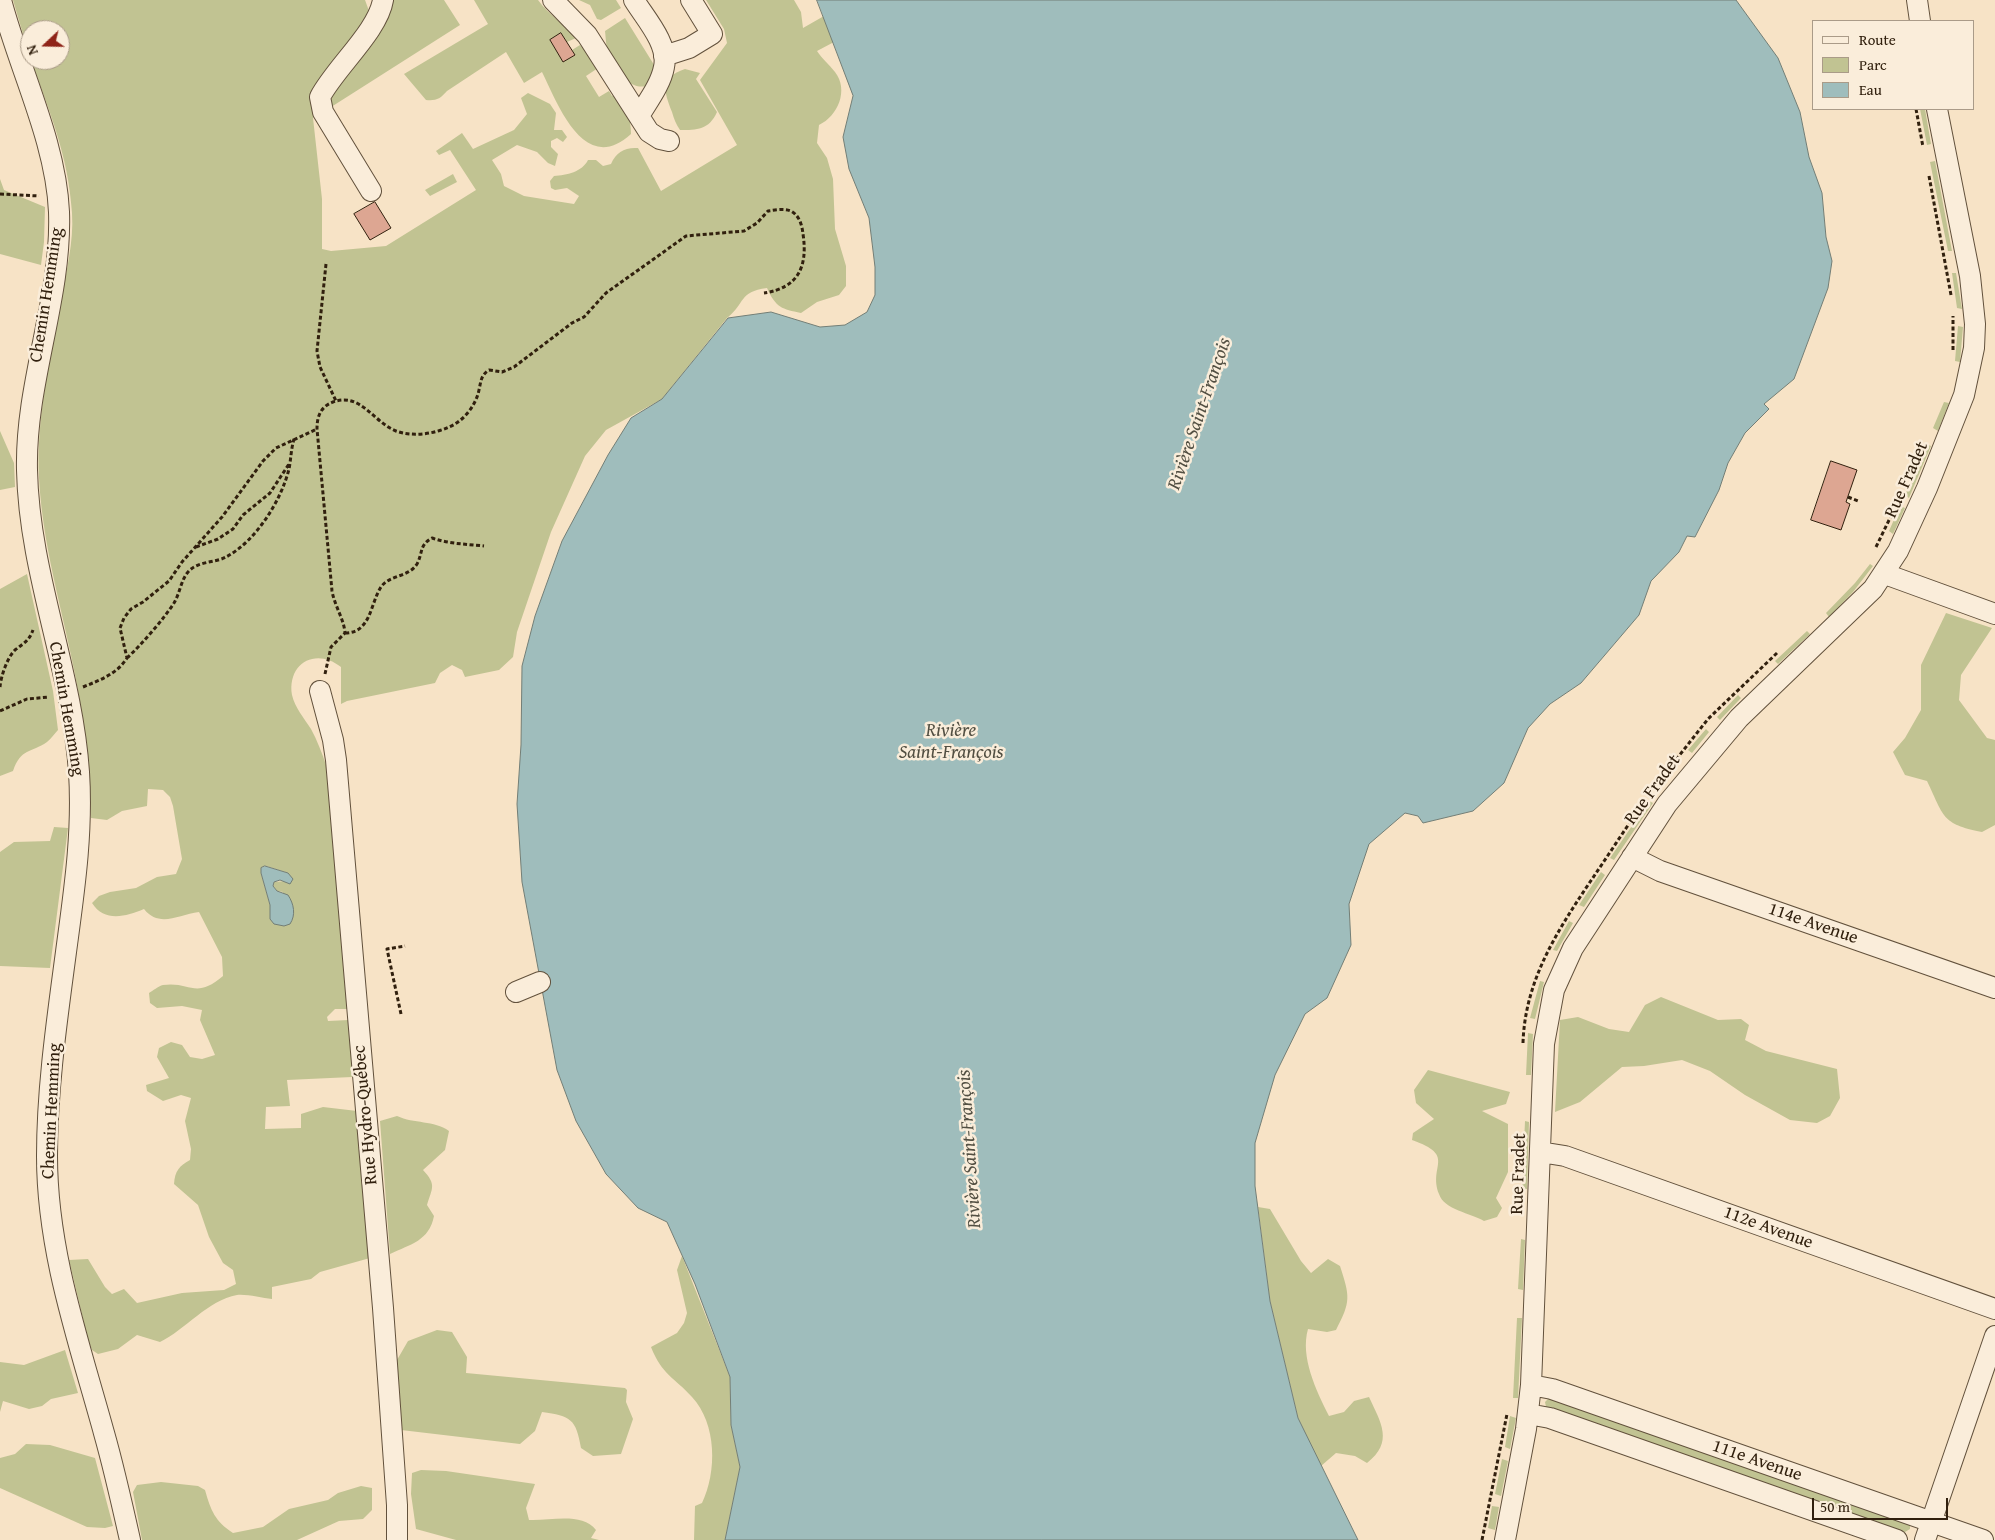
<!DOCTYPE html>
<meta charset="utf-8">
<style>
body{margin:0}
#map{position:relative;width:1995px;height:1540px;overflow:hidden;background:#f7e3c6;font-family:"Gentium Book Plus",serif}
canvas{display:block}
.legend{position:absolute;left:1812px;top:20px;width:162px;height:90px;box-sizing:border-box;background:#faedda;border:1px solid #aa9b88;margin:0;padding:6px 9px;list-style:none;font-size:15px;color:#31200e}
.legend li{display:flex;align-items:center;gap:10px;height:25px}
.legend b{width:25px;border:1px solid #aa9b88}
.north{position:absolute;left:20px;top:20px;width:50px;height:50px;box-sizing:border-box;background:#faedda;border:1px solid #aa9b88;border-radius:50%;rotate:249deg;font-size:14px;font-weight:700;line-height:20px;text-align:center;color:#31200e}
.north::after{content:'';display:block;margin:auto;width:18px;height:22px;background:#8f2418;clip-path:polygon(50% 0,100% 100%,50% 72%,0 100%)}
.scale{position:absolute;left:1812px;top:1498px;width:136px;height:22px;box-sizing:border-box;border:2px solid #31200e;border-top:0;padding-left:6px;font-size:15px;line-height:18px;white-space:nowrap;color:#31200e;-webkit-text-stroke:4px #faedda;paint-order:stroke}
</style>
<div id="map">
<canvas width="1995" height="1540"></canvas>
<ul class="legend">
<li><b style="height:6px;background:#faedda"></b>Route</li>
<li><b style="height:14px;background:#c1c392"></b>Parc</li>
<li><b style="height:14px;background:#9fbdbc"></b>Eau</li>
</ul>
<div class="north">N</div>
<div class="scale">50 m</div>
</div>
<script>
const ctx = document.querySelector('canvas').getContext('2d');
ctx.lineJoin = 'round';
function paint(path, color) {
  ctx.fillStyle = color;
  ctx.fill(path, 'evenodd');
}
function stroke(path, color, width, dash) {
  ctx.strokeStyle = color;
  ctx.lineWidth = width;
  ctx.lineCap = dash ? 'butt' : 'round';
  ctx.setLineDash(dash || []);
  ctx.stroke(path);
}
function drawText(font, color, halo, rows, align = 'center') {
  ctx.font = font + ' "Gentium Book Plus",serif';
  ctx.lineWidth = 5;
  ctx.setLineDash([]);
  ctx.textBaseline = 'middle';
  ctx.strokeStyle = halo;
  ctx.fillStyle = color;
  for (const [text, x, y, turn = 0] of rows) {
    ctx.save();
    ctx.translate(x, y);
    ctx.rotate((+turn || 0) * Math.PI / 180);
    ctx.textAlign = isNaN(turn) ? turn : align;
    if (halo) ctx.strokeText(text, 0, 0);
    ctx.fillText(text, 0, 0);
    ctx.restore();
  }
}
const green = new Path2D(`
 M13,0H365L369,11L318,114L313,118L322,199V249L331,251L386,246L476,190L450,150L439,155L436,151L462,133L473,149L514,130L527,114L521,98L528,93L550,104L556,113L554,130H562L567,137L563,142L557,138L551,141V147L558,154L555,166L548,163L537,152L517,145L492,160L501,174L504,186L524,196L574,204L579,196L567,188L555,190L551,188L550,181L554,176C567,175 582,172 588,160H596L603,166L611,164C616,152 625,147 638,148L661,191L737,145L700,80L727,43L724,29L706,0H794L801,12L803,28L824,16L834,42L817,51C822,59 829,64 835,72C849,90 838,116 819,125L817,143L827,158L833,179L835,229L846,266V286L839,295L817,302L801,313C782,309 776,308 767,288C738,292 746,303 727,318L662,399L606,430L585,456L551,532L517,632L513,657L499,670L465,677L462,670L452,665L440,673L435,683L347,701L341,704V667C316,647 287,663 292,695C295,708 304,718 311,729C317,740 322,753 326,765L348,1009H335L327,1017L328,1021L349,1020L354,1073L352,1077L287,1080L290,1106L266,1107L265,1129L301,1128V1114L323,1107L357,1111L370,1258L320,1272L311,1279L272,1287V1299C262,1298 247,1294 237,1295C208,1300 185,1330 160,1342L137,1335L118,1349L98,1354L92,1350L88,1340L69,1260L88,1259L105,1287L112,1294L124,1289L137,1303L182,1293L224,1290L236,1284L233,1270L223,1263L209,1237L198,1205L174,1184C175,1171 179,1166 190,1160L191,1149L185,1121L191,1098L181,1095L163,1101L147,1091L146,1085L169,1078L157,1057L159,1048L171,1042L182,1045L190,1057L202,1059L215,1055L200,1020L202,1010L182,1006L157,1008L150,1003L149,993C153,991 158,986 163,985C190,981 195,1000 223,976L222,957L199,912C178,915 159,928 144,909C125,917 104,922 92,903L99,896L110,892L136,888L157,877L176,874L182,859L173,806L170,797L163,790L148,789L147,806L122,811L107,820L91,818C90,779 87,741 80,702C68,627 43,555 39,478C36,419 50,359 61,301C66,272 74,242 72,213C68,154 50,114 31,60H60V30H30V58ZM266,866L288,873L286,881L274,882L273,886L277,891L283,892L270,919V905L261,873V868Z
 M393,0H444L460,25L328,109L329,91Z
 M474,0H538C549,16 565,23 576,38L567,42L561,33L550,40L563,62L575,55L572,50L580,45L601,66L586,76L599,97L609,91L612,96L618,92C627,103 631,120 631,134C585,176 559,107 542,72L524,83L506,52L447,91C440,99 436,101 426,100L404,74L488,24Z
 M579,0H616L621,8L601,20L597,19L590,5Z
 M625,18L656,68L650,85C632,92 617,74 610,59C606,51 606,39 605,31Z
 M685,69L700,73L696,79L717,112C709,130 697,130 680,130C676,124 674,119 672,112C664,91 659,78 685,69Z
 M1920,109H1925L1931,144L1927,145Z
 M1935,161L1952,251H1948L1930,162Z
 M453,174L457,182L430,196L425,190Z
 M0,179L4,190L45,207L44,242L41,265L0,254Z
 M1952,273H1956L1962,309L1957,308Z
 M1958,326L1963,327L1960,362L1955,361Z
 M1944,402L1949,403L1938,431L1933,428Z
 M0,431L14,463L15,487L0,490Z
 M1926,444L1931,446L1909,498L1905,495Z
 M1900,506L1905,508L1893,534L1889,531Z
 M1870,564L1873,566L1853,592L1829,617L1826,613L1855,583Z
 M27,574L53,691L58,730C55,733 51,739 47,742C31,753 21,748 13,771L0,776V589Z
 M1946,613L1992,628L1961,675L1959,700L1987,738L1995,740V825L1982,832C1941,824 1944,816 1927,781L1905,775L1893,752L1905,738L1921,710V665Z
 M1807,631L1810,634L1778,664L1775,661Z
 M1738,695L1741,698L1720,720L1717,717Z
 M1706,729L1709,732L1692,753L1688,750Z
 M1649,801L1653,803L1614,860L1610,858Z
 M54,827L68,828L50,968L0,966V852L14,842L50,841Z
 M1601,872L1605,875L1584,907L1579,905Z
 M1569,921L1573,923L1557,951L1553,950Z
 M1540,981L1544,982L1535,1019L1530,1018Z
 M1661,997L1718,1020L1741,1019L1749,1025L1745,1040L1766,1051L1837,1069L1840,1098L1830,1116L1817,1123L1790,1120L1745,1095L1710,1071L1682,1060L1644,1066L1622,1067L1580,1102L1555,1112L1560,1020L1578,1017L1609,1029L1629,1032L1645,1005Z
 M1528,1033L1533,1034L1531,1075H1526Z
 M1428,1070L1510,1092L1506,1104L1482,1111L1508,1124V1172L1496,1198L1502,1208L1497,1217L1484,1221C1471,1213 1444,1210 1439,1194C1428,1165 1457,1156 1412,1140L1413,1133L1434,1119L1416,1103L1414,1090Z
 M397,1116C414,1124 434,1120 449,1131L445,1150L423,1170C437,1185 432,1188 427,1205L434,1216C429,1241 411,1244 390,1254L380,1121Z
 M1525,1121L1529,1122L1527,1189H1522Z
 M1258,1207L1270,1209L1301,1261L1311,1273L1328,1259L1340,1266C1350,1297 1351,1301 1336,1330L1327,1332L1308,1329C1300,1357 1316,1390 1329,1416L1344,1412L1354,1401L1369,1397C1381,1423 1394,1442 1367,1463L1355,1456L1336,1453L1321,1466L1298,1418L1270,1301Z
 M1521,1239L1525,1240L1523,1290L1518,1289Z
 M682,1256L730,1377L731,1425L740,1467L725,1540H694L695,1506L702,1503C717,1472 717,1424 692,1397C674,1377 662,1375 651,1347L677,1333L684,1323L687,1313L677,1270Z
 M1517,1318H1522L1518,1398H1513Z
 M437,1330L452,1332L467,1357L466,1373L625,1388L627,1390L626,1402L633,1419L621,1454L593,1456L581,1448C576,1419 571,1416 542,1412L535,1431L520,1444L401,1430L397,1360L408,1341Z
 M65,1350L78,1393L51,1399L42,1406L29,1409L3,1401L0,1412V1362L24,1365Z
 M1549,1398L1910,1524V1529L1905,1532L1899,1531L1546,1407L1545,1402Z
 M1510,1416L1516,1418L1510,1449L1505,1447Z
 M26,1444L50,1445L95,1458L113,1526L105,1528L87,1527L0,1488V1458L15,1454Z
 M1502,1459L1508,1461L1501,1496L1495,1494Z
 M421,1470L446,1471L535,1484L526,1508L529,1520C551,1521 582,1512 596,1530L591,1538L599,1540H456L416,1529L411,1494L412,1473Z
 M161,1482L198,1486L205,1490C211,1511 215,1521 233,1533L263,1527L289,1509L328,1500L338,1493L361,1486L372,1488V1510L363,1519L339,1521L297,1540H142L133,1492L137,1485Z
 M1492,1506L1499,1507L1495,1530L1488,1528Z`);
const water = new Path2D(`
 M817,0H1736L1778,58L1800,112L1809,157L1822,193L1826,237L1832,261L1828,288L1794,379L1764,404L1769,409L1745,433L1728,463L1719,490L1695,537L1687,536L1679,552L1651,581L1639,615L1581,683L1550,704L1528,728L1504,783L1473,811L1423,823L1418,816L1405,813L1369,844L1349,904L1351,945L1327,998L1305,1014L1275,1075L1255,1143V1186L1270,1301L1298,1418L1358,1540H725L740,1467L731,1425L730,1377L695,1284L667,1222L638,1208L606,1174L576,1121L557,1070L522,882L517,804L521,745L522,666L535,616L562,541L608,455L631,418L662,399L728,318L771,312L820,327L845,325L867,312L875,295V267L869,218L849,169L843,137L853,96Z
 M265,866L288,873L293,879L290,884L280,880L274,882L273,886L277,891L288,895C294,904 296,915 290,924L284,926L274,924L270,919V905L261,873V868Z`);
const building = new Path2D(`
 M561,33L575,55L563,62L550,40Z
 M375,202L391,228L370,240L354,214Z
 M1831,461L1857,470L1846,502L1850,504L1841,530L1811,520Z`);
const path = new Path2D(`
 M1916,109L1923,147
 M1929,176L1951,295
 M0,194L39,196
 M326,264L317,351L320,367L336,401
 M1953,350V316
 M1848,497L1858,501
 M196,547L218,539L233,529L243,515L270,493L289,464
 M1876,547L1891,516
 M345,633C371,633 370,604 381,587C389,575 409,577 417,564C423,553 419,545 432,538C449,544 466,544 484,546
 M127,658C142,644 163,620 174,603C180,593 181,580 188,572C197,561 215,563 226,557C256,541 281,501 289,469C291,459 291,449 294,439
 M325,674L331,647L345,633C344,619 335,607 332,591L317,429C317,417 320,407 333,402C361,392 373,422 396,431C412,437 434,434 449,427C464,421 476,405 479,390C481,381 481,375 489,370L502,372L514,367L572,323L584,317L606,293L686,236L744,231L757,223L768,211C775,210 784,208 791,211C800,216 802,226 803,234C808,267 798,288 764,293
 M0,687C1,676 7,658 15,650C24,643 29,641 33,630
 M83,687C100,680 117,674 127,658L120,628L124,618L131,609L143,602L169,581L182,562L222,517L263,461L276,448L317,429
 M0,711L27,699L49,697
 M1656,785L1708,719L1777,653
 M401,1014L387,949L405,946
 M1523,1043C1525,981 1556,933 1590,882C1607,857 1624,831 1641,806
 M1482,1540L1507,1414`);
const minor = new Path2D(`
 M1,0C19,69 56,141 59,212C62,299 25,382 27,470C29,573 72,670 79,772C83,833 74,892 66,952C57,1020 47,1088 47,1156C47,1252 79,1342 104,1433C114,1468 122,1504 130,1540
 M553,0L587,35L649,132L660,139L669,141
 M634,0C645,18 669,44 664,67C661,84 648,101 639,116
 M1917,0L1920,21
 M664,56L689,48L712,34L691,0
 M371,191L323,112L320,97C335,68 378,31 383,0
 M1885,574L1995,614
 M320,691L333,740L336,760L383,1308L397,1505V1540
 M1632,857L1660,871L1995,988
 M516,992L540,982
 M1540,1152L1565,1156L1995,1309
 M1531,1385L1552,1389L1983,1540
 M1528,1414L1550,1418L1897,1540
 M1505,1540L1526,1429L1531,1385L1544,1044L1554,990L1573,948L1667,804L1739,718L1873,589L1898,551L1927,488L1964,395L1974,348L1975,324L1970,276L1937,109
 M1925,1540L1995,1336`);
const streetNames = [
 ["Chemin Hemming",47,295,-81],
 ["Rue Fradet",1907,480,-66],
 ["Chemin Hemming",66,709,80],
 ["Rue Fradet",1653,790,-54],
 ["114e Avenue",1813,924,19],
 ["Chemin Hemming",52,1111,-87],
 ["Rue Hydro-Québec",366,1115,-95],
 ["Rue Fradet",1519,1174,-88],
 ["112e Avenue",1768,1228,20],
 ["111e Avenue",1757,1461,19]
];
const waterNames = [
 ["Rivière Saint-François",1200,414,-71],
 ["Rivière",951,731],
 ["Saint-François",951,753],
 ["Rivière Saint-François",970,1149,-94]
];
paint(green, '#c1c392');
paint(water, '#9fbdbc');
stroke(water, '#737e76', 1);
paint(building, '#dda692');
stroke(building, '#31200e', 1);
stroke(minor, '#62513c', 22);
stroke(path, '#31200e', 3, [4, 2.5]);
stroke(minor, '#faedda', 20);
drawText('18px', '#31200e', '#faedda', streetNames);
drawText('italic 19px', '#524f42', '#faedda', waterNames);
</script>
